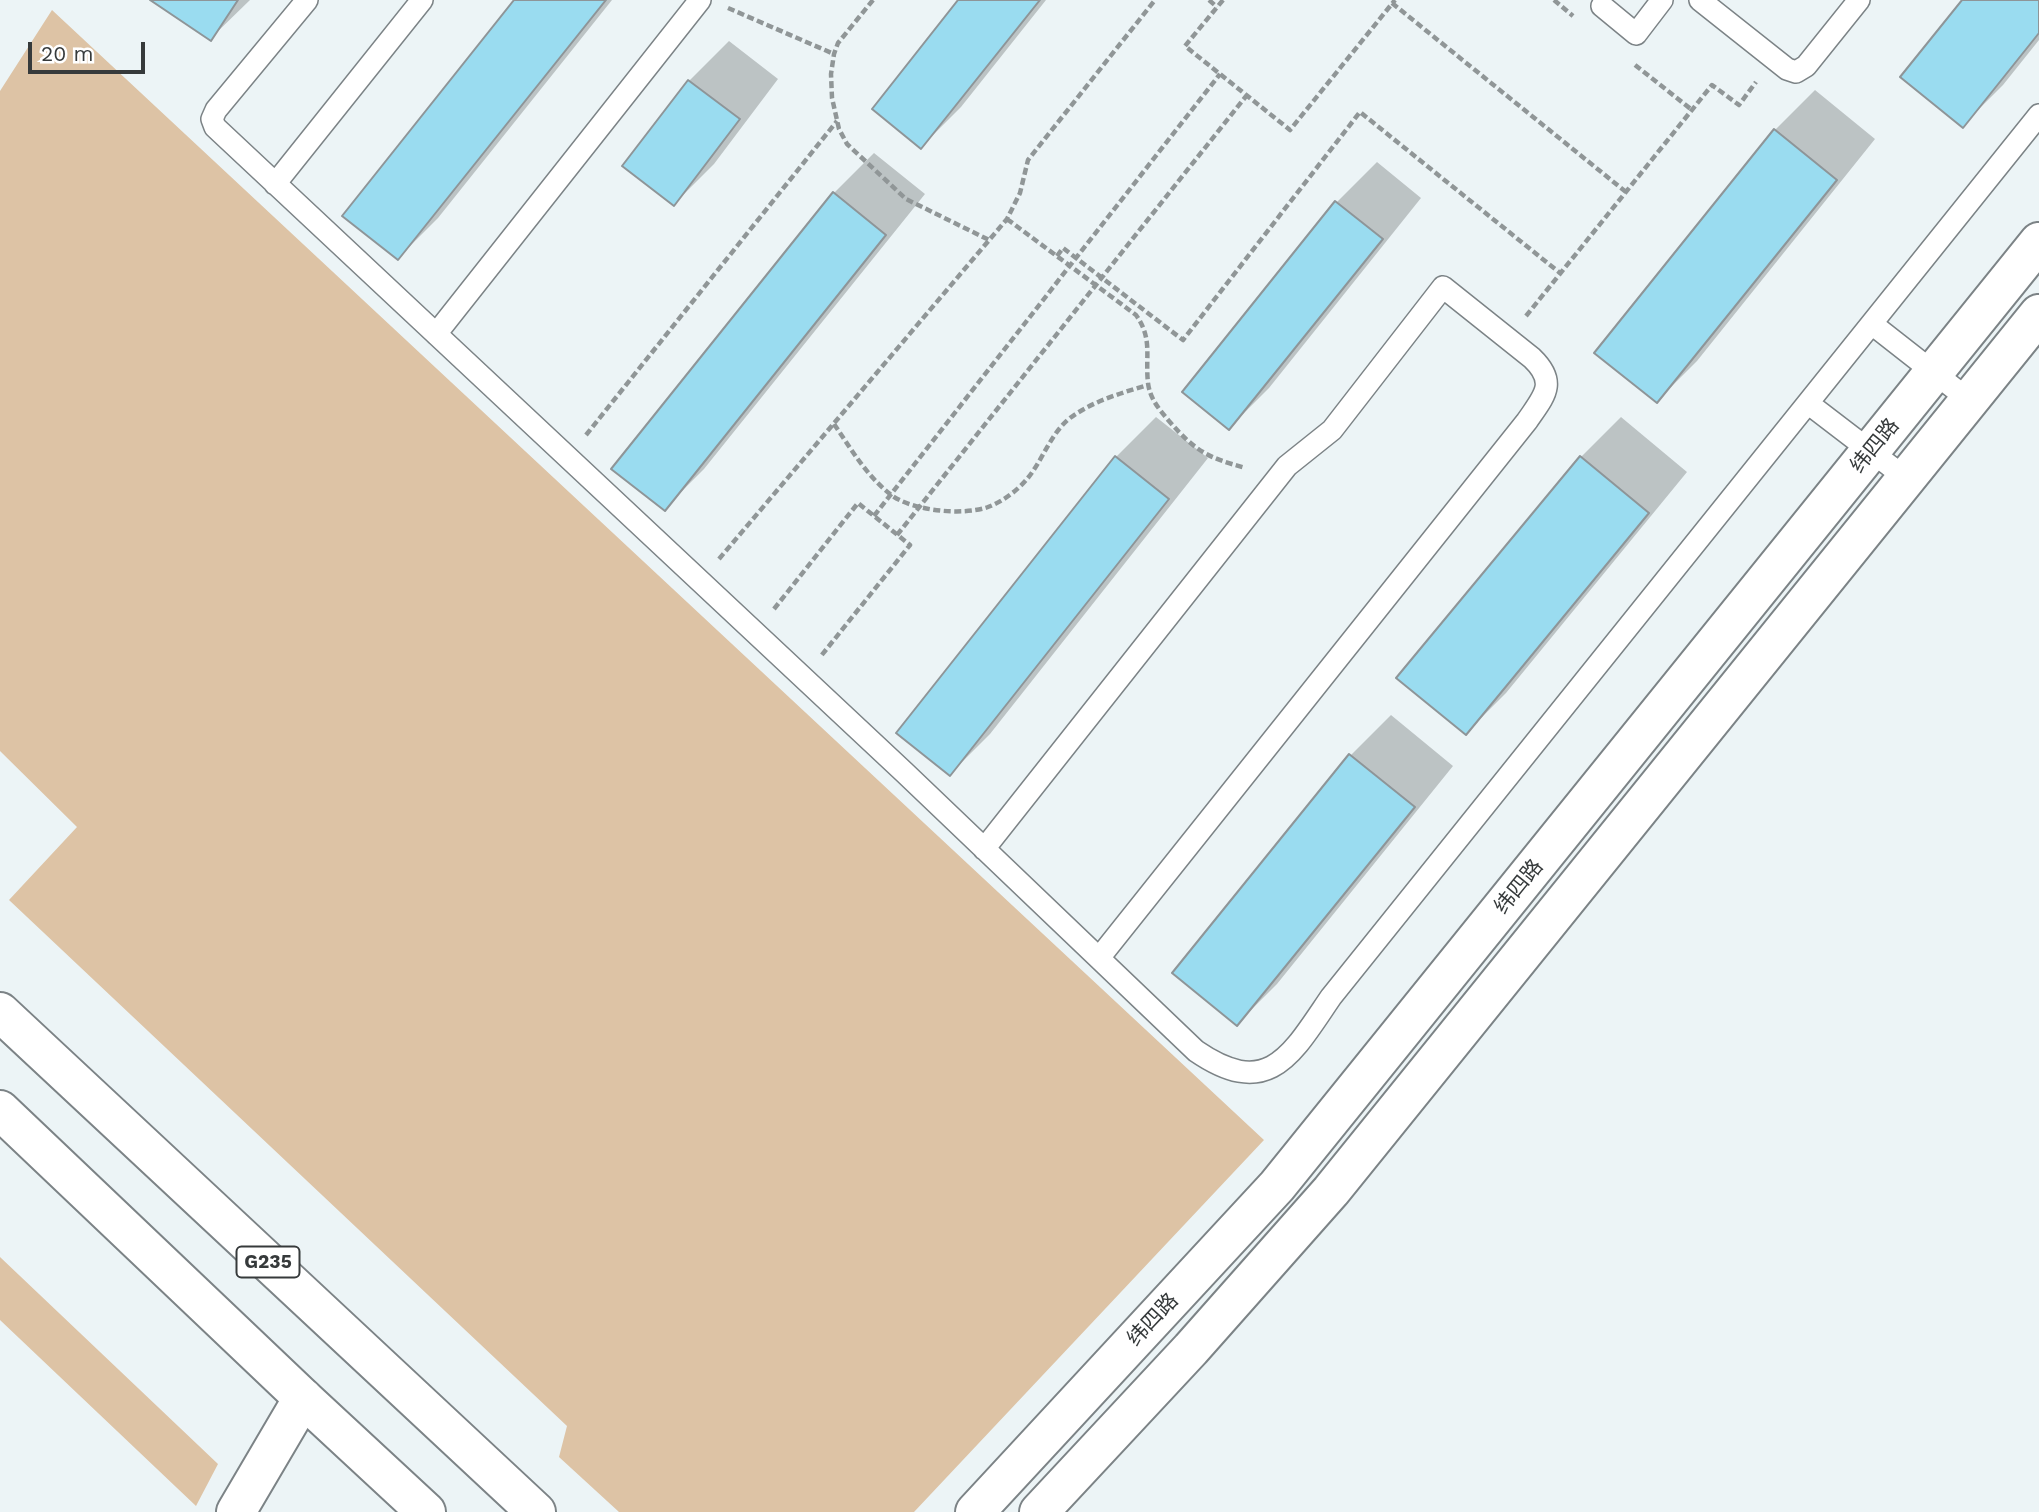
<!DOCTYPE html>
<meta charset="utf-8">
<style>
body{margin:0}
#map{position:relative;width:2039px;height:1512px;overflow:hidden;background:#ecf4f6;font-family:"Work Sans",sans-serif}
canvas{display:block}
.scale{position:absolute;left:28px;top:42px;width:117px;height:32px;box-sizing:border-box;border:4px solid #363a3b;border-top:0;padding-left:9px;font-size:21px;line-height:24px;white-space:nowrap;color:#363a3b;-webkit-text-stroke:5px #fff;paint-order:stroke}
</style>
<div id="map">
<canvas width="2039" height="1512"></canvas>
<div class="scale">20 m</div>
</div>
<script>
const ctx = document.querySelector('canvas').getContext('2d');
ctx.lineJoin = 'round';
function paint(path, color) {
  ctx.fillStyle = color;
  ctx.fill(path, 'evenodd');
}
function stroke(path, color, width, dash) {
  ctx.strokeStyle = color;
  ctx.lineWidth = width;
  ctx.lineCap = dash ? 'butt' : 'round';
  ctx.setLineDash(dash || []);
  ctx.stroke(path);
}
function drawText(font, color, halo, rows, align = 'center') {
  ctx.font = font + ' "Work Sans","Noto Sans SC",sans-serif';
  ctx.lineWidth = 5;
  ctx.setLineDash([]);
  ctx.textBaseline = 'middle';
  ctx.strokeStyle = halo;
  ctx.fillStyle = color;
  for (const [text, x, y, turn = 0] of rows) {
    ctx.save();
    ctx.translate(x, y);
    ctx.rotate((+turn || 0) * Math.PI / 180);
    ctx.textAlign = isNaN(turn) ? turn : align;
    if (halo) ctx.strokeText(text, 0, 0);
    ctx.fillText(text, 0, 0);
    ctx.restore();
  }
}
const green = new Path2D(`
 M52,10L1264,1140L914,1512H619L559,1457L567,1426L9,900L77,827L0,751V91Z
 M0,1257L218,1464L196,1506L0,1320Z`);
const shadow = new Path2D(`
 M153,0H250L211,38Z
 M516,0H612L438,218L398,258Z
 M961,0H1046L961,107L921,147Z
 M1964,0H2039V40L2003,85L1963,125Z
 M729,41L778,79L714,164L674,204L689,81Z
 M1815,90L1875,139L1697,361L1657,401L1775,130Z
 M874,153L925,194L704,469L664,509L834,193Z
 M1377,162L1421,198L1269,388L1229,428L1185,392L1337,202Z
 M1156,417L1208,458L990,734L950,774L1116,457Z
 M1621,417L1687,472L1506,693L1466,733L1581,457Z
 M1391,715L1453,766L1277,984L1237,1024L1174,973L1351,755Z`);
const building = new Path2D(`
 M150,0H238L211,41Z
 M514,0H606L398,260L342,216Z
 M958,0H1040L921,149L872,109Z
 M1962,0H2039V33L1963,128L1900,77Z
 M688,80L740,119L674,206L622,166Z
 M1774,129L1837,180L1657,403L1594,353Z
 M833,192L886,235L665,511L611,469Z
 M1335,201L1383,239L1229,430L1182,392Z
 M1115,456L1169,499L950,776L896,733Z
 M1580,456L1649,513L1466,735L1396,678Z
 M1349,754L1415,807L1237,1026L1172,973Z`);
const path = new Path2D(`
 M873,0L838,43L834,54L831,74L832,98L839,129L847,144L906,199L989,240
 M1209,0L1217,7
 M1223,0L1185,46L1290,130L1395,0
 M1554,0L1573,16
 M1392,3L1626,192
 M728,8L834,54
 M1635,65L1692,110
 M1007,219L1136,315C1153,339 1145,356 1148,383C1150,399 1159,409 1169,421C1195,451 1208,458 1246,468
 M1057,256L1063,248L1183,340L1360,112L1560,273
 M1526,316L1712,85L1739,105L1756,82
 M834,424C851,449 866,475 890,494C911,511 963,516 988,507C1002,502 1018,490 1027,479C1043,460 1050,434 1070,418C1093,401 1121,393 1148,385
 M586,435L837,121
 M874,516L1220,74
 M897,535L1247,95
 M719,559L1007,219L1020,193L1028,160L1155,0
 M774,609L858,503L910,545L821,656`);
const lane = new Path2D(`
 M307,0L216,110L212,119L215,127L904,772L1196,1051C1269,1101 1292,1054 1331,997L2039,115
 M1700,0L1787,69L1796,72L1806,66L1859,0
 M1602,6L1636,34L1662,0
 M275,184L422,0
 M1872,324L1969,400
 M436,334L700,0
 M1809,404L1907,479
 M984,849L1287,466L1332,430L1443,287L1532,358C1558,383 1544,396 1527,421L1099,958`);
const street = new Path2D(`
 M236,1512L303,1398`);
const secondary = new Path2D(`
 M975,1512L1277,1186L2039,242
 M1039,1512L1191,1349L1331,1191L2039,314`);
const highway = new Path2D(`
 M0,1012L536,1512
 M0,1110L303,1398L426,1512`);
const shields = [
 [268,1262,63]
];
const shieldNames = [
 ["G235",268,1262]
];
const streetNames = [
 ["纬四路",1875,446,-51],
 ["纬四路",1519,887,-51],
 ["纬四路",1153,1320,-47]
];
paint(green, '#ddc3a5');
paint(shadow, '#0003');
paint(building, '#9adcf0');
stroke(building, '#8e9598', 2);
stroke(lane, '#7c8386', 24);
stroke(street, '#7c8386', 42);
stroke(secondary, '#7c8386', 42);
stroke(highway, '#7c8386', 42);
stroke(path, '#909697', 4.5, [7, 3.5]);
stroke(lane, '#fff', 21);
stroke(street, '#fff', 38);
stroke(secondary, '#fff', 38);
stroke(highway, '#fff', 38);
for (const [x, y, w] of shields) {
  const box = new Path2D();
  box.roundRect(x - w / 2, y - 15.5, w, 31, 5);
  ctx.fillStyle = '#fff';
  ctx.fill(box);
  stroke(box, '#363a3b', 2);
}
drawText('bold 19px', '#363a3b', null, shieldNames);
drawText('21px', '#363a3b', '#fff', streetNames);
</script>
